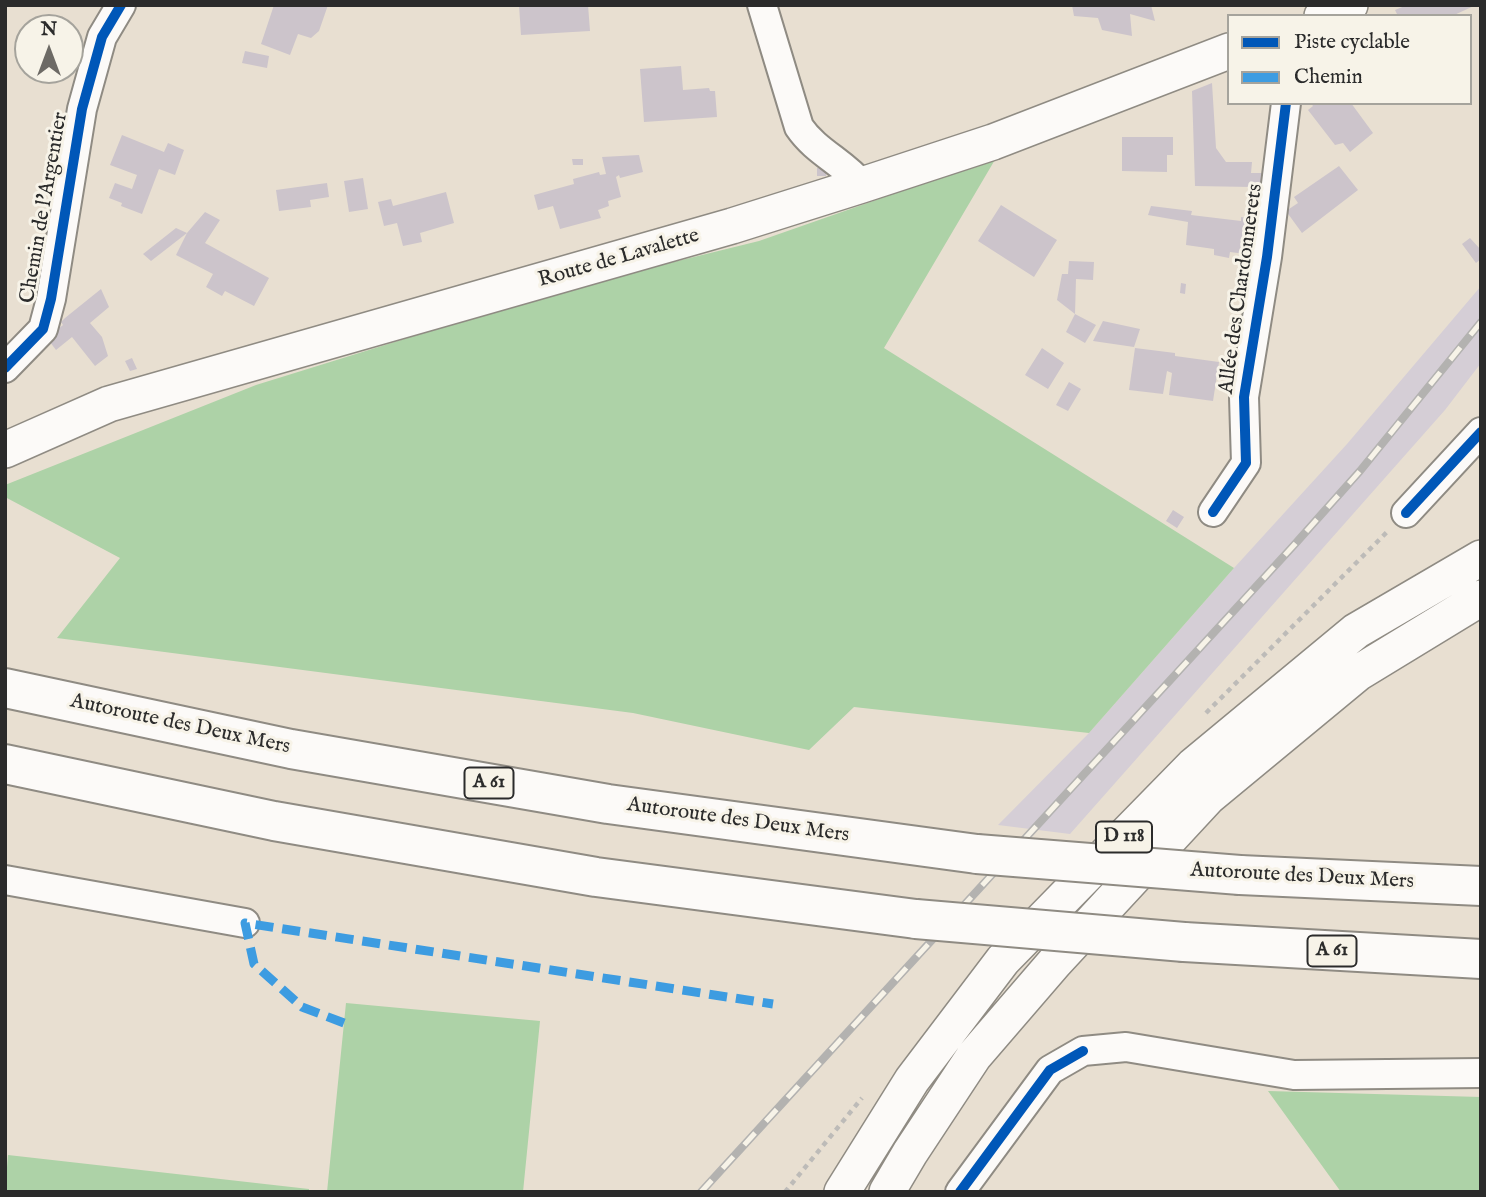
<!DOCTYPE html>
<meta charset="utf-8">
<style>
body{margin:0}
#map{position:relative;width:1486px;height:1197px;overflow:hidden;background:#e8dfd1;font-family:"IM FELL English",serif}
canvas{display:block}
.frame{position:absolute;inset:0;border:7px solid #2b2b2b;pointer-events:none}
.legend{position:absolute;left:1227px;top:14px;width:245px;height:91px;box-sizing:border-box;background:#f7f3e8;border:2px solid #a5a39c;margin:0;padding:9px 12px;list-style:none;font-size:21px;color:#2b2b2b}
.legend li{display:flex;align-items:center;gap:14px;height:35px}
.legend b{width:35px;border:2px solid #a5a39c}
.north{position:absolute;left:14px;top:14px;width:70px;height:70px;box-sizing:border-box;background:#f7f3e8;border:2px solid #a5a39c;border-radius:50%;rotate:0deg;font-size:19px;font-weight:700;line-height:28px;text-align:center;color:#2b2b2b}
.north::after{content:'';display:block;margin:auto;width:24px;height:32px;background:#6d6a65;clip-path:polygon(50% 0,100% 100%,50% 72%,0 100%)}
</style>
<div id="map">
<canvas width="1486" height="1197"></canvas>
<div class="frame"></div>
<ul class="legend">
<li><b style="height:9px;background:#0057b8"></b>Piste cyclable</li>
<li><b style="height:9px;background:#3d9ce1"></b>Chemin</li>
</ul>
<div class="north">N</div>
</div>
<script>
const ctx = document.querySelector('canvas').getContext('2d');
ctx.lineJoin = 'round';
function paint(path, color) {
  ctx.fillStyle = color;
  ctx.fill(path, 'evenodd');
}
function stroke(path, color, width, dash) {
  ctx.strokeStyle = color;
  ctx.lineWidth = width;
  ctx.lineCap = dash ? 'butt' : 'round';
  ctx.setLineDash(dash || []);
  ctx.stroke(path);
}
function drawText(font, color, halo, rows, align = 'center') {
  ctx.font = font + ' "IM FELL English",serif';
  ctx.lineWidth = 6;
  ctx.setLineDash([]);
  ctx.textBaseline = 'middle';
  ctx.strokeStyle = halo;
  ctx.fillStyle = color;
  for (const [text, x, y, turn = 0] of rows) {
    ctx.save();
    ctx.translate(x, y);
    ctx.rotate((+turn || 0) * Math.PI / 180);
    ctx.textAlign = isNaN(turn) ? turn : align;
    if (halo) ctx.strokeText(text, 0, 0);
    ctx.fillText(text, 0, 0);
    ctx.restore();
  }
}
const industrial = new Path2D(`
 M1481,286V363L1445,410L1070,834L998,825L1089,733L1234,568L1347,444Z`);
const green = new Path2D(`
 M996,158L884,348L1234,568L1089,733L854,707L809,750L633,713L57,638L120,558L5,497V485L256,385L572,287L759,241Z
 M346,1003L540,1021L523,1192H327Z
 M1268,1091L1481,1097V1192H1341Z
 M8,1155L309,1189V1192H5Z`);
const building = new Path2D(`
 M274,5H328L319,31L311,38L298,34L290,55L261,44Z
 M519,5H588L590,31L521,35Z
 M1072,5H1151L1155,21L1130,14L1132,36L1102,30L1098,18L1074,16Z
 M1407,5H1476L1452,16H1398L1395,10Z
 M245,51L269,56L267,68L242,63Z
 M681,66L683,90L709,88L710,91H715L717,117L644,122L640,69Z
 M1212,83L1216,148L1226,162H1252L1251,173H1263V183H1251V187L1195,186L1192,91Z
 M1311,103H1351L1373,133L1350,152L1343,143L1335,145L1308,110L1313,106Z
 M122,135L164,152L168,143L184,150L175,175L159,169L142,214L121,206L122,203L109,198L115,183L132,189L137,175L110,165Z
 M1122,137H1173V155H1167V172L1122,171Z
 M639,155L643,172L620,178L619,175L616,177L621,197L608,201L609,206L598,210L601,218L560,229L553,206L538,210L534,195L574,184L573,179L599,172L600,175L606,174L602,157Z
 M572,159H583V165H573Z
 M1339,166L1358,190L1302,233L1286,211L1298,203L1294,197Z
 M817,168H826V176H817Z
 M363,178L368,209L349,212L344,181Z
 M327,183L329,197L310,200L311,207L279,211L276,190Z
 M446,192L454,223L420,233L422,242L403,246L397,223L384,226L378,202L391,199L393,206Z
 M1001,205L1057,240L1034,277L978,241Z
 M1151,206L1192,211L1191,215L1241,221V217L1266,221L1261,256L1230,252L1229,258L1214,255V249L1186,245L1188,222L1148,215Z
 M205,212L220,220L205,243L269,278L254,306L225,291L222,296L206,287L213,274L176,255L187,233Z
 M176,228L187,233L151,261L143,254Z
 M1470,238L1481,250V259L1476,263L1462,244Z
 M1069,261L1094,262L1093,280L1076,279L1075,314L1096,325L1085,343L1066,332L1075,314L1057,300L1062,274H1068Z
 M1181,283L1186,284L1185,294L1180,293Z
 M101,289L109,307L90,323L102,337L108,356L95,366L72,337L56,350L47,338L63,325L61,322L65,318Z
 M1103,321L1140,329L1134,347L1093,341Z
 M1042,348L1064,363L1048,389L1025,375Z
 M1135,348L1175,353V356L1219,362L1213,401L1169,395L1172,373L1167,371L1163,394L1129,390Z
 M132,358L137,369L130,371L125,361Z
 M1069,382L1081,389L1068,411L1056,405Z
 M1173,510L1184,517L1177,528L1166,521Z`);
const path = new Path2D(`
 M1206,713L1388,531
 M785,1192L862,1098`);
const minor = new Path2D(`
 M762,5L799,127C816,152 843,162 862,185
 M5,368L43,329L51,299L82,109L102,37L121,5
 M1213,512L1246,463L1244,397L1267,257L1286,103
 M1406,513L1481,432
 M5,880L245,923
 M960,1192L1050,1070L1083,1051L1126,1047L1294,1075L1481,1073`);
const major = new Path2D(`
 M1322,16L1350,5
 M5,450L109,404L732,226L862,185L993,142L1229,51
 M842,1192L912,1080L1003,960L1193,766L1356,631L1481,558
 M887,1192L910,1153L974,1056L1055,962L1208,797L1358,673L1481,598`);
const highway = new Path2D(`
 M5,688L291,749L608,804L977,854
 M5,764L274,821L596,877L916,919
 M1240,875L1481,886
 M1184,942L1481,959`);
const rail = new Path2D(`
 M701,1192L1295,544L1360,471L1481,322`);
const highwayBridge = new Path2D(`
 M977,854L1240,875
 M916,919L1184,942`);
const quiet = new Path2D(`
 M344,1023L302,1007L254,964L245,923L773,1004`);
const cycleway = new Path2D(`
 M5,368L43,329L51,299L82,109L102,37L121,5
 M1213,512L1246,463L1244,397L1267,257L1286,103
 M1406,513L1481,432
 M960,1192L1050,1070L1083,1051`);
const shields = [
 [489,783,49],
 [1124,837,56],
 [1332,951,49]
];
const shieldNames = [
 ["A 61",489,783],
 ["D 118",1124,837],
 ["A 61",1332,951]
];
const streetNames = [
 ["Chemin de l'Argentier",45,208,-80],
 ["Route de Lavalette",619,259,-16],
 ["Allée des Chardonnerets",1242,289,-82],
 ["Autoroute des Deux Mers",180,725,12],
 ["Autoroute des Deux Mers",738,821,8],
 ["Autoroute des Deux Mers",1302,877,3]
];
paint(industrial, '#d5ced6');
paint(green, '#add2a7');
paint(building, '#ccc4cb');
stroke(minor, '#8f8b83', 32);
stroke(major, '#8f8b83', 38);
stroke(highway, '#8f8b83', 42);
stroke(path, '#bdbbb8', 4.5, [5, 5]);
stroke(minor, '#fcfaf8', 28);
stroke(major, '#fcfaf8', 35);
stroke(highway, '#fcfaf8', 38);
stroke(rail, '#b3b2b0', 8);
stroke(rail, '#f7f3e8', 5, [16]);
stroke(highwayBridge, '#8f8b83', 42, []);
stroke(highwayBridge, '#fcfaf8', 38);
stroke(quiet, '#3d9ce1', 9, [18, 9]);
stroke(cycleway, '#0057b8', 10);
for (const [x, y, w] of shields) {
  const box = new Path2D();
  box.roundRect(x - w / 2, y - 15.5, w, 31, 5);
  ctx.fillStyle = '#f7f3e8';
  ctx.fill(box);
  stroke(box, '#2b2b2b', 2);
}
drawText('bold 19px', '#2b2b2b', null, shieldNames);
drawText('21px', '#2b2b2b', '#f7f3e8', streetNames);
</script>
